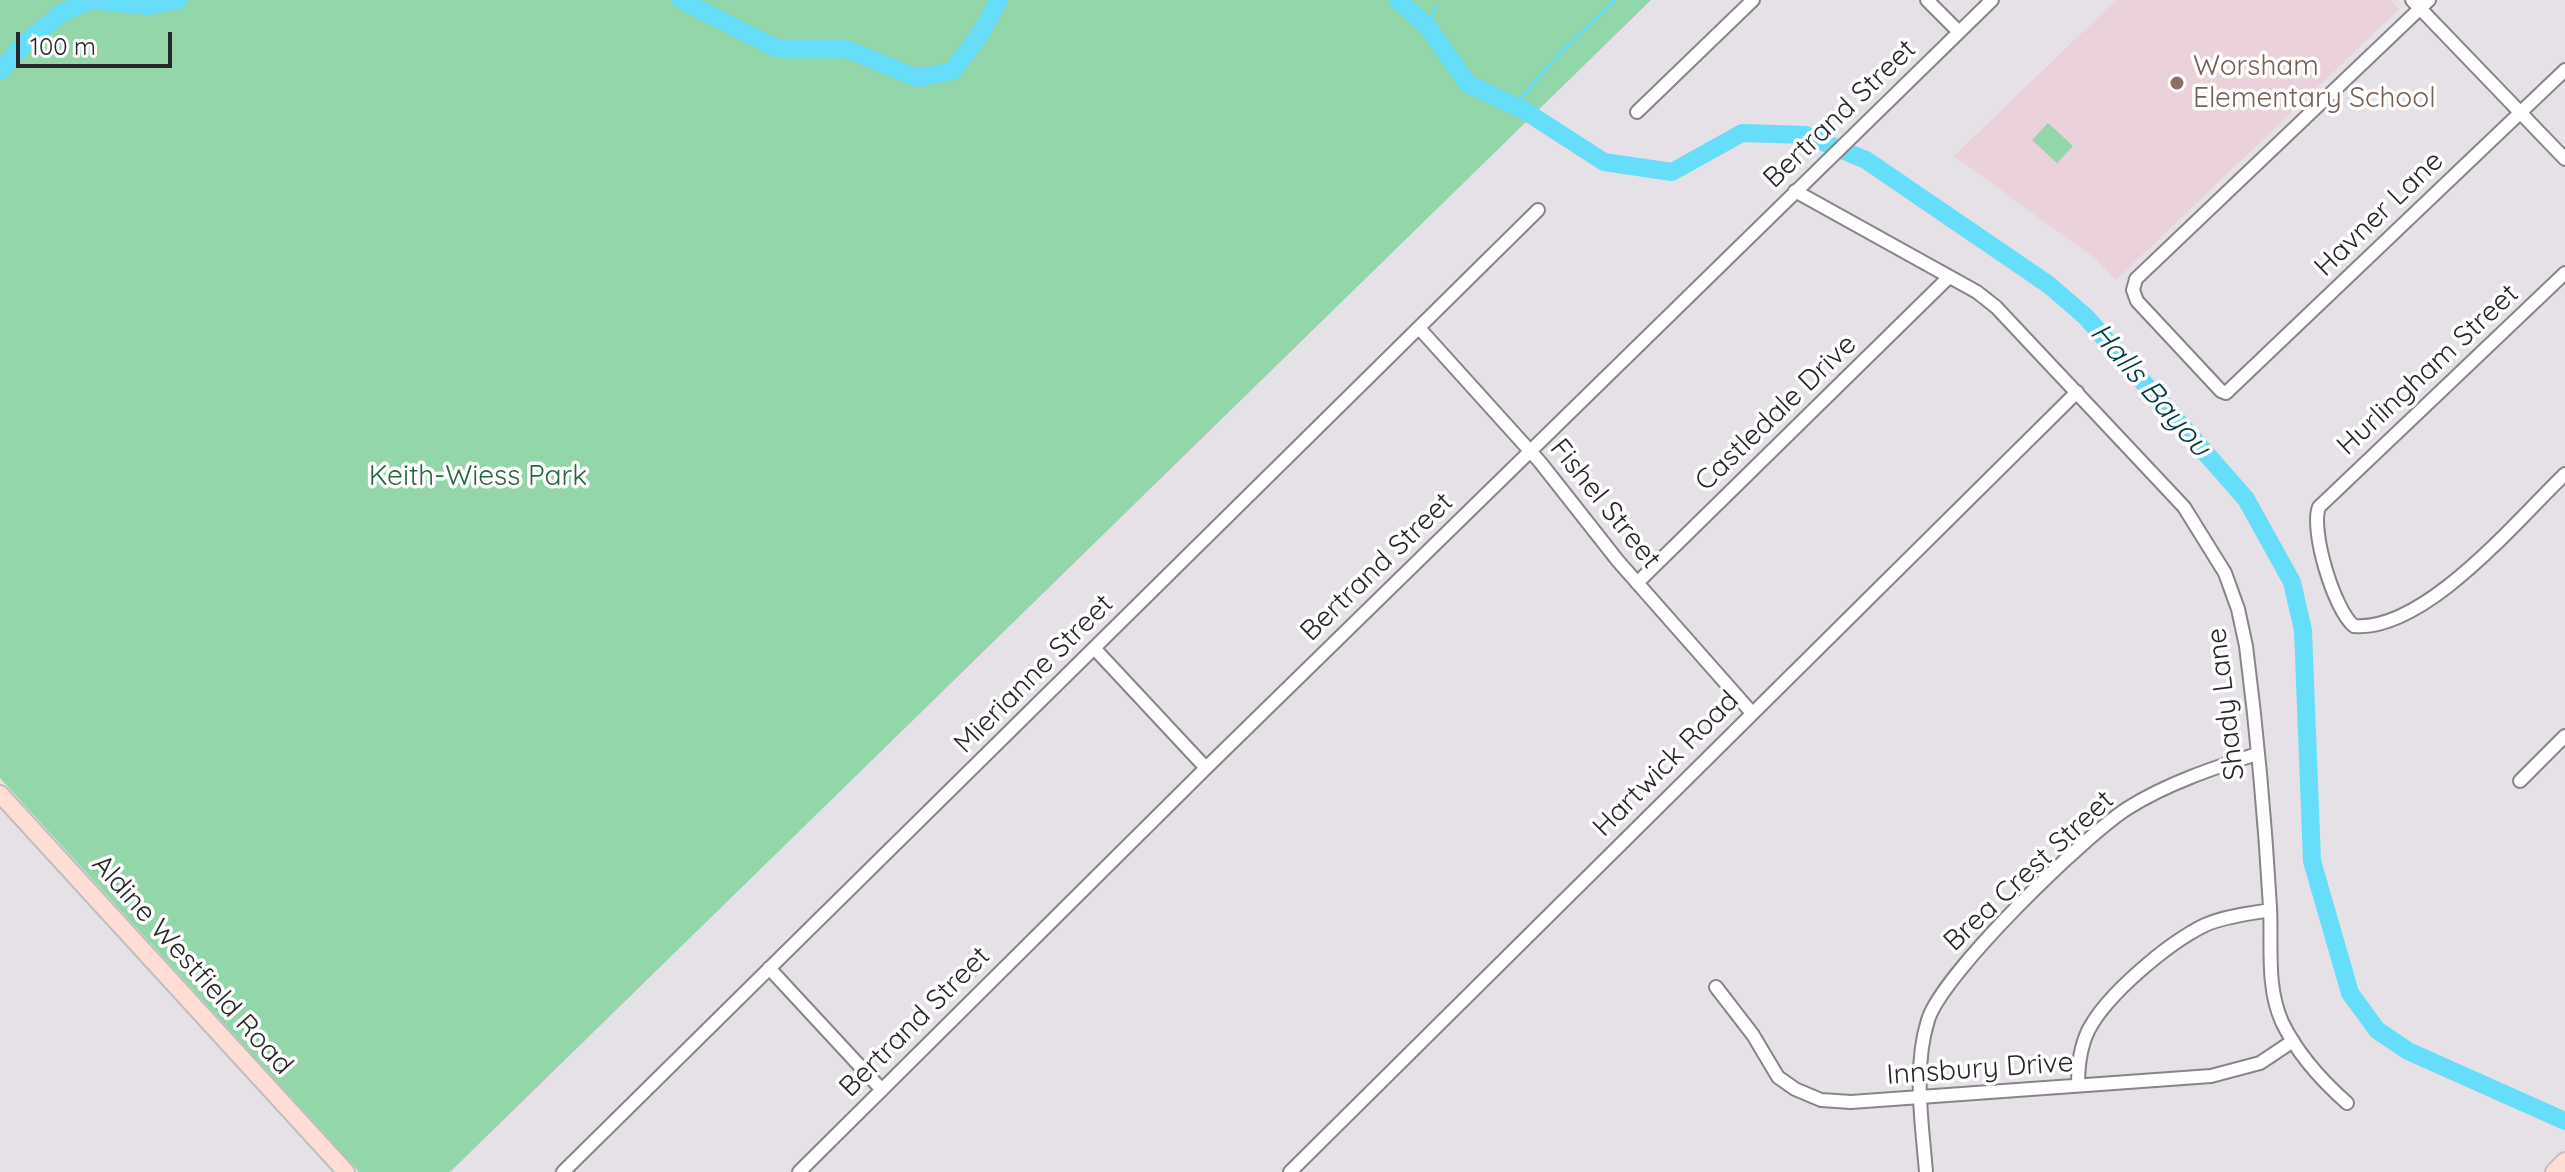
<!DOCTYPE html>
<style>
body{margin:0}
#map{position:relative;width:2565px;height:1172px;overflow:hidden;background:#e6e0e7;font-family:Quicksand,sans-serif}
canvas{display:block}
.scale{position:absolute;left:16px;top:32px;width:156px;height:36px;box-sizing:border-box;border:4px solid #282629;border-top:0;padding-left:10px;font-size:24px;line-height:28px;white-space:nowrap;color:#282629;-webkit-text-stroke:6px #fff;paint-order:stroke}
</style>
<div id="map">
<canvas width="2565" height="1172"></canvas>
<div class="scale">100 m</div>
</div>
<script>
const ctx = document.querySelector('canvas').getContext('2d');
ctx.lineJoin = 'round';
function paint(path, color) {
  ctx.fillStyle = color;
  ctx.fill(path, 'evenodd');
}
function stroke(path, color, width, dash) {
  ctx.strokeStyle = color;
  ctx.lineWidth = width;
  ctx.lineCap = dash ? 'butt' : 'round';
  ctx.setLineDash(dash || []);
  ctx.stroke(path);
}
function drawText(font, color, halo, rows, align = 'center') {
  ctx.font = font + ' Quicksand,sans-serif';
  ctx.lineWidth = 7;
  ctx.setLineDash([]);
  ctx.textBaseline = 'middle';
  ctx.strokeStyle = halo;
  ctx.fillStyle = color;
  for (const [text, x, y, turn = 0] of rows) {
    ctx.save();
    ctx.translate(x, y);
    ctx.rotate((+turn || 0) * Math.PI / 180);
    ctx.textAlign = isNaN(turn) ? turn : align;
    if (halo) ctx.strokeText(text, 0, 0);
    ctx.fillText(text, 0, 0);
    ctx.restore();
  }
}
const education = new Path2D(`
 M2116,0H2391L2399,9L2116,280L2093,257L1954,156Z`);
const green = new Path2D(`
 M0,0H1651L450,1172H359L0,778Z
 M2048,123L2073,146L2057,163L2032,140Z`);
const stream = new Path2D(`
 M1428,27L1436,7
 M1514,106L1562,51L1615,0`);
const river = new Path2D(`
 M681,0L777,49H846L917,78L952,71L979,36L999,0
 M1398,0L1428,27L1468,84L1525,111L1604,162L1672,172L1742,133L1806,135L1866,160L2049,285L2086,317L2246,499L2292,582L2303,630L2312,861L2350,993L2377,1030L2408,1051L2565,1121
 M0,71L23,45L61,13L91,0L149,6L178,0`);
const minor = new Path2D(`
 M1927,0L1959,32
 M2412,0L2565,159
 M2429,0L2136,279L2133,290L2137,301L2221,391L2226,393L2565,70
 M1637,112L1753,0
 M1795,191L1977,292L1996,307L2184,507L2225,573L2238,609L2246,646C2257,732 2265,820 2270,907C2272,946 2266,986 2282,1022C2297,1053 2321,1080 2347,1103
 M2565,273L2319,507C2310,530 2334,610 2354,626C2425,632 2517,520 2565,474
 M1419,328L1540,462L1618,561L1752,713
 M1637,583L1949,277
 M1094,648L1206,768
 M2520,781L2565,736
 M769,968L882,1090
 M1716,987L1753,1035L1778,1077L1795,1089L1821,1100L1851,1102L2211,1076L2260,1063L2293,1041
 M2078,1085C2078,1067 2080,1048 2088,1031C2106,995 2168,943 2205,925C2225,916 2249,914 2270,910
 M563,1172L1538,210
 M799,1172L1206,768L1992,0
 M1290,1172L2077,392
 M1926,1172C1922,1123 1913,1068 1928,1020C1942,974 2084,836 2128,808C2166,784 2213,768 2257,754`);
const major = new Path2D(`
 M0,794L346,1172
 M2554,1172L2565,1161`);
const markers = [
 [2177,83,8,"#8d6e63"]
];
const educationNames = [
 ["Worsham",2193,67],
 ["Elementary School",2193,99]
];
const streetNames = [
 ["Bertrand Street",1840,114,-44],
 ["Havner Lane",2379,214,-44],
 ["Hurlingham Street",2428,370,-43],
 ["Castledale Drive",1776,413,-44],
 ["Fishel Street",1605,504,51],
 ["Bertrand Street",1377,567,-44],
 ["Mierianne Street",1034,674,-45],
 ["Shady Lane",2226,704,-97],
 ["Hartwick Road",1666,764,-45],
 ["Brea Crest Street",2029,871,-43],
 ["Aldine Westfield Road",192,965,48],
 ["Bertrand Street",915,1022,-45],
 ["Innsbury Drive",1980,1069,-4]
];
const parkNames = [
 ["Keith-Wiess Park",478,477]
];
const waterNames = [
 ["Halls Bayou",2150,390,49]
];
paint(education, '#ead1da');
paint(green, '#92d6aa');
stroke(stream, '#66def9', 3);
stroke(river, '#66def9', 18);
stroke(minor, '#89848a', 16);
stroke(major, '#bebebf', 20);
stroke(minor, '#fff', 12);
stroke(major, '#feddd5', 16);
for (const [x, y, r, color] of markers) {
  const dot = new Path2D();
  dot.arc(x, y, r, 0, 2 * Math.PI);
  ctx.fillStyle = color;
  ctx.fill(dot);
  stroke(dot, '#fff', 3);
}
drawText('28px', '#785e54', '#fff', educationNames, 'left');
drawText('28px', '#282629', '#fff', streetNames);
drawText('28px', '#276541', '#fff', parkNames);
drawText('italic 30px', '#003b46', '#fff', waterNames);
</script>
